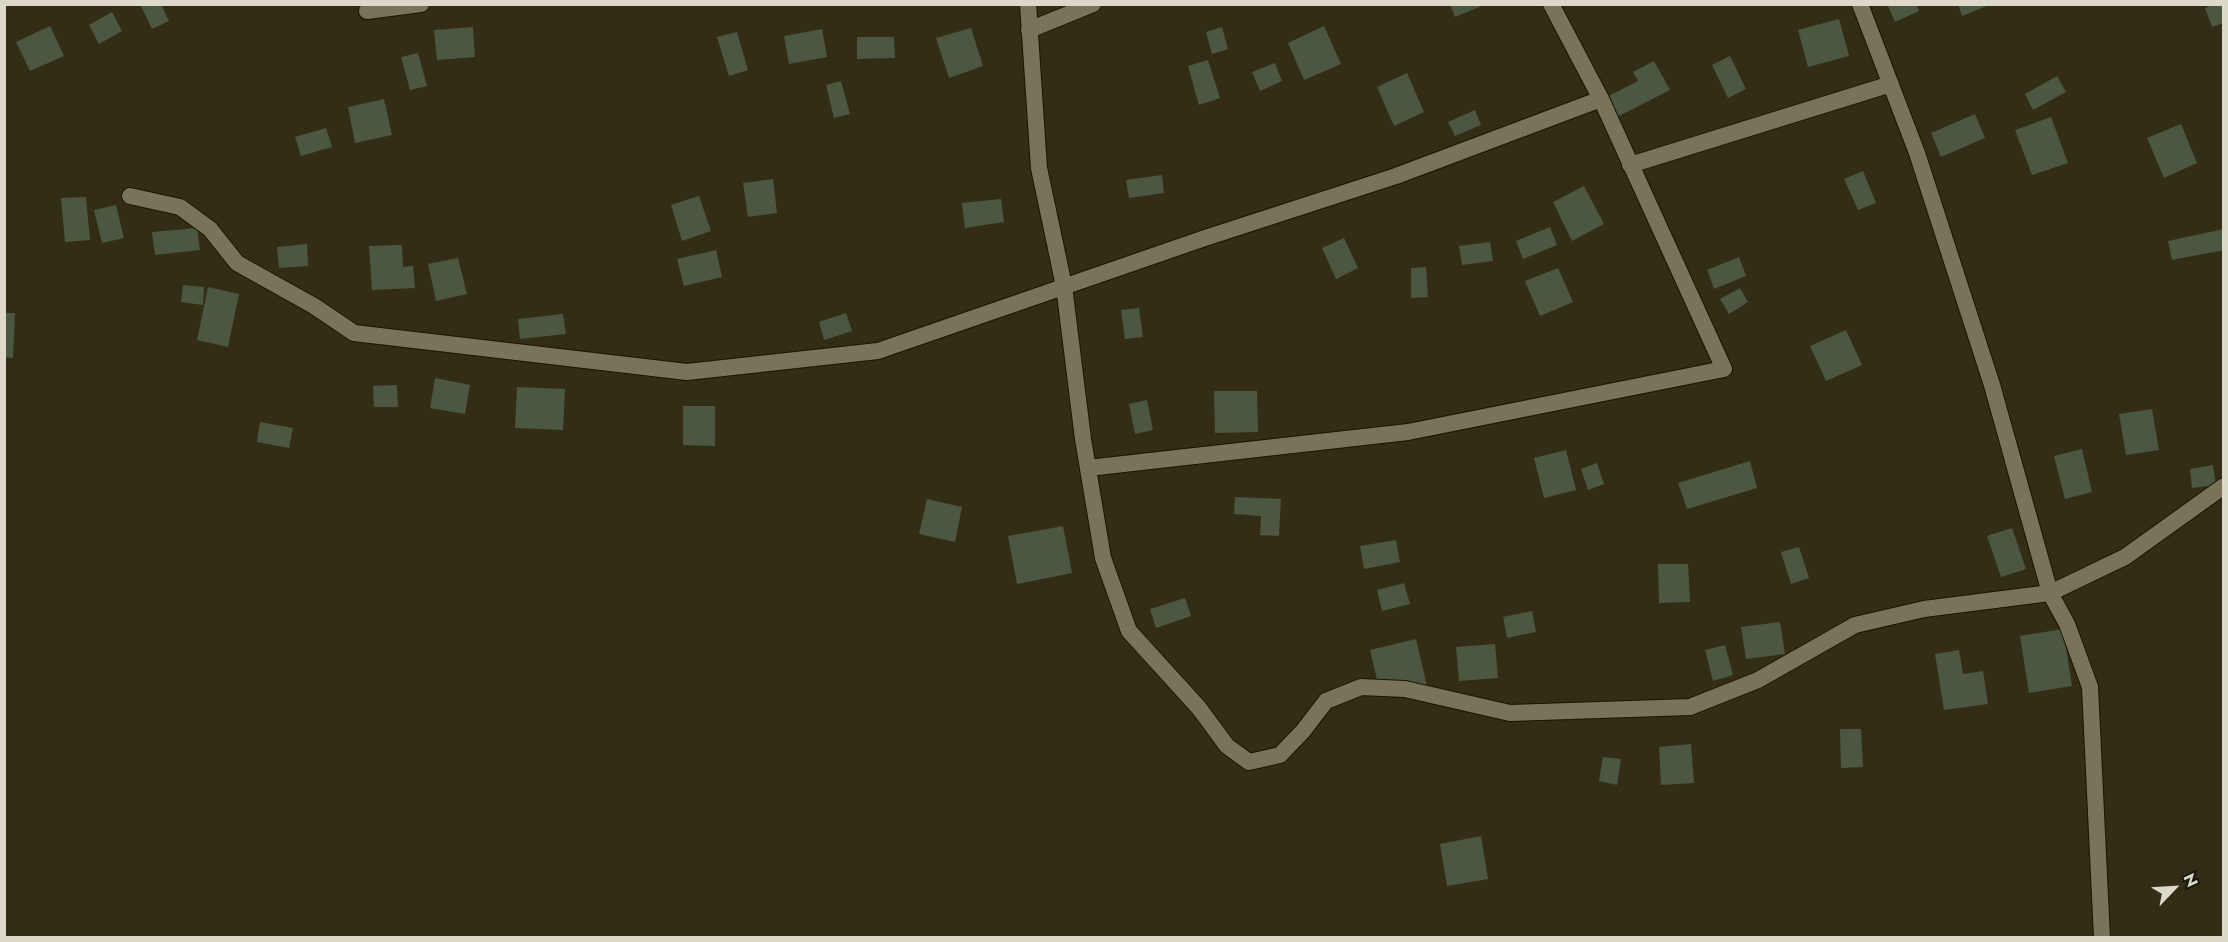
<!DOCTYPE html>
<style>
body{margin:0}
#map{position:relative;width:2228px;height:942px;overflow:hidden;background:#332d16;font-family:Jost,sans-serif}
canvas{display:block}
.frame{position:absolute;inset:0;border:6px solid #dcd9cb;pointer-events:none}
.north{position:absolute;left:2144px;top:858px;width:60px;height:60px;-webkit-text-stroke:4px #18150b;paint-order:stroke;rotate:65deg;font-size:16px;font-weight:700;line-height:24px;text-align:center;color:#dcd9cb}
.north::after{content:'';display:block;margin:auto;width:21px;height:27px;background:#dcd9cb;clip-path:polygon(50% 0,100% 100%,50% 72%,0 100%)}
</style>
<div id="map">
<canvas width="2228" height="942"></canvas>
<div class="frame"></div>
<div class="north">N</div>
</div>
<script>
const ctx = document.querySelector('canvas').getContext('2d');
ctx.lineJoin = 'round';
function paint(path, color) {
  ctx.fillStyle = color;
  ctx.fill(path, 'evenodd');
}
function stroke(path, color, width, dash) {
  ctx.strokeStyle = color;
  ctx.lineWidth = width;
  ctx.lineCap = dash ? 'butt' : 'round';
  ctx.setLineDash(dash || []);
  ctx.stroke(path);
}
const building = new Path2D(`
 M140,4H161L169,21L152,29Z
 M1450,4H1484V5L1455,17Z
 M1892,4H1916L1919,11L1895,22L1888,6Z
 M1958,4H1989V5L1962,16Z
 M2215,4H2224V23L2212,27L2205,8Z
 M112,12L122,31L99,44L89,25Z
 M1839,19L1849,56L1808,67L1798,30Z
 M50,26L64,56L30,71L16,42Z
 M1324,26L1341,64L1304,80L1288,43Z
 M473,27L475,57L437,60L434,30Z
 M1222,27L1228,49L1212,54L1206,32Z
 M971,28L983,66L949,78L936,38Z
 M822,29L827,57L789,64L784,36Z
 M737,32L748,70L729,76L717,37Z
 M857,37H894L895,58L857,59Z
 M418,53L427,86L410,90L401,57Z
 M1730,56L1746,89L1728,98L1712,65Z
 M1208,60L1220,98L1199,105L1188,66Z
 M1654,61L1670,90L1613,119L1603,99L1638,81L1633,72Z
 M1275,63L1282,81L1260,91L1252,72Z
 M1407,73L1424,112L1394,126L1377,87Z
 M2057,76L2066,92L2033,110L2025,94Z
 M841,81L850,114L834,118L826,85Z
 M384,99L392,135L355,143L348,107Z
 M1475,110L1481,125L1455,136L1448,122Z
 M1975,114L1985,138L1941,157L1931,133Z
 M2051,117L2068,163L2032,175L2015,130Z
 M2181,124L2197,163L2164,178L2147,138Z
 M326,128L332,147L301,156L295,137Z
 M1863,171L1876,203L1858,210L1844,179Z
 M1162,175L1164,193L1129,198L1126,180Z
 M773,179L777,213L748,217L743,183Z
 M1584,186L1604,224L1572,241L1553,202Z
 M699,196L711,231L682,241L671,205Z
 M86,197L90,240L65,242L61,198Z
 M1001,199L1004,222L965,228L962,203Z
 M116,205L124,238L102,243L94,210Z
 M1550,227L1557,245L1523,259L1516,241Z
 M197,228L200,250L155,255L152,232Z
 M2224,229V250L2172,260L2168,241Z
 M1344,238L1358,268L1336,279L1322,248Z
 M1490,242L1493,261L1462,265L1459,246Z
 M307,244L308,266L279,268L277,247Z
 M402,245L403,267L413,266L415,288L372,290L369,246Z
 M716,250L722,277L684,286L677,259Z
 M1739,257L1746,276L1714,289L1707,270Z
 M458,258L467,294L436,301L428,264Z
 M1426,267L1428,297L1411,298V268Z
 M1558,268L1573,302L1540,316L1525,281Z
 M183,285L204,287L203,305L181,302Z
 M208,287L239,294L228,347L197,340Z
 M1740,288L1748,302L1729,314L1720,299Z
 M1139,308L1143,337L1125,339L1121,310Z
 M4,313H15L13,358L4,357Z
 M846,313L852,331L824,340L819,322Z
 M563,314L566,334L520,339L518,319Z
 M1846,330L1862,365L1826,381L1810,346Z
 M435,378L470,385L465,414L430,408Z
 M397,385L398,407H374L373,386Z
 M517,387L565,389L563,430L515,428Z
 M1214,391H1257L1258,432L1215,433Z
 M1147,400L1153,430L1135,434L1129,404Z
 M683,406H715V446L683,445Z
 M2152,409L2159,450L2126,455L2119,414Z
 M260,422L293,428L289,448L257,442Z
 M2082,449L2092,492L2065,499L2054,456Z
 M1566,450L1576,490L1544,498L1534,458Z
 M1750,461L1757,488L1687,509L1678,483Z
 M1597,463L1604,484L1588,490L1581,469Z
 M2213,465L2216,485L2192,488L2190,469Z
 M1235,497L1281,499L1279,536L1260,535L1261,516L1234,514Z
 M927,499L962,507L955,542L919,534Z
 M1063,526L1072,573L1017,584L1008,536Z
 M2012,528L2026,569L2001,577L1987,536Z
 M1396,540L1400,562L1364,569L1360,546Z
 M1799,547L1809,578L1791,584L1781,552Z
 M1658,564H1688L1690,602L1659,603Z
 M1404,583L1410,604L1382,611L1377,590Z
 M1185,598L1191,616L1156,628L1150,609Z
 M1532,611L1536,632L1507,638L1503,617Z
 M1780,622L1785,654L1746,659L1741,627Z
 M2063,629L2072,686L2029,693L2020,636Z
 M1416,639L1427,686L1381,696L1370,650Z
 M1495,644L1498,678L1459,681L1456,647Z
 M1725,645L1733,675L1713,681L1705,650Z
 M1959,650L1963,674L1983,671L1988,704L1944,710L1935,654Z
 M1840,729H1861L1863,767L1841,768Z
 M1691,744L1694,783L1661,785L1659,747Z
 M1603,757L1621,759L1617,785L1599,781Z
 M1481,836L1488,879L1447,886L1440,844Z`);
const minor = new Path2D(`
 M1028,4L1039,168L1064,286L1083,439L1103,558L1129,631L1199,708L1227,746L1249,762L1280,755L1303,731L1326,701L1361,687L1405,689L1510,713L1690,707L1758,680L1855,625L1924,609L2050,593L2125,557L2224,486
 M1551,4L1601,99
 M1860,4L1917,153L1992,385L2050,593L2067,624L2090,687L2102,938
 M367,11L421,4
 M1029,30L1093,4
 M1630,165L1891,84
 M130,196L180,207L210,229L237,263L314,306L354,333L687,372L878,351L1205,238L1396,176L1601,99L1724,369L1408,432L1088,468`);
paint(building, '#4c5741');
stroke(minor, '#1a1501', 18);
stroke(minor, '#79735a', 16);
</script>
